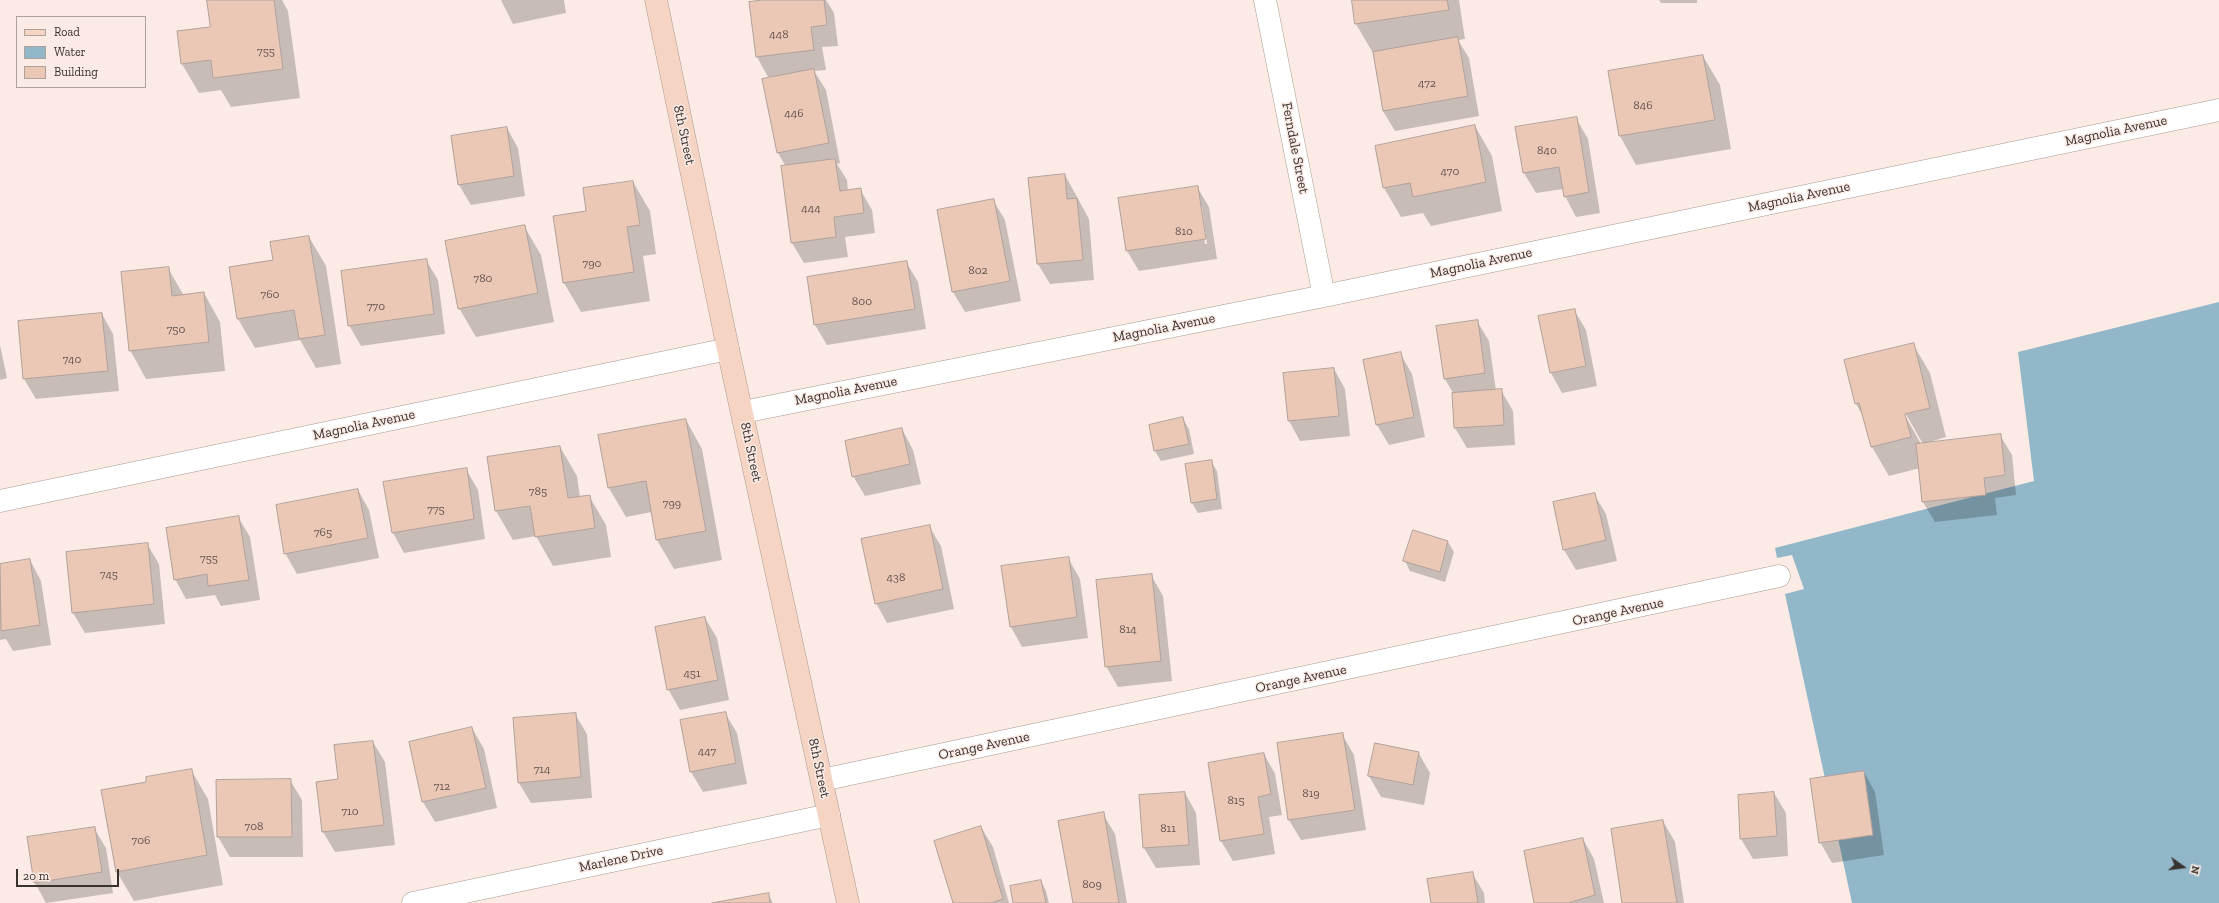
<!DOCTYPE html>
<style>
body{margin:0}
#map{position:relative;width:2219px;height:903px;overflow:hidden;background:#fbebe4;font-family:"Zilla Slab",serif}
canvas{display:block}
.legend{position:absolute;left:16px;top:16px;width:130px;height:72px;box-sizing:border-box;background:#fbebe4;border:1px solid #ada19c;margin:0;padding:5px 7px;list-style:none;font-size:12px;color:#38322f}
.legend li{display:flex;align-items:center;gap:8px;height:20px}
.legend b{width:20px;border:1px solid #ada19c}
.north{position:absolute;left:2163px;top:847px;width:40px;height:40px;-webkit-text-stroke:3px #fbebe4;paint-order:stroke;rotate:104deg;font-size:11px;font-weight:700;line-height:16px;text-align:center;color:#38322f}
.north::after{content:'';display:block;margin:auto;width:14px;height:18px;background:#38322f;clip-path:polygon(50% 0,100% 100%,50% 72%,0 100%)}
.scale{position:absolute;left:16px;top:869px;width:103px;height:18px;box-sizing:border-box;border:2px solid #38322f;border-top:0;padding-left:5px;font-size:12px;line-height:14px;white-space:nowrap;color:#38322f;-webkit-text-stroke:3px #fbebe4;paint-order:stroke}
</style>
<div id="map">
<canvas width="2219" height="903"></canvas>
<ul class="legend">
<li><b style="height:5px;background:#f6d4c3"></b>Road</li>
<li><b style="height:11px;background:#92b7c9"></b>Water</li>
<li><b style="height:11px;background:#ebc7b6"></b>Building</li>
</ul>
<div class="north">N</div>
<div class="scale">20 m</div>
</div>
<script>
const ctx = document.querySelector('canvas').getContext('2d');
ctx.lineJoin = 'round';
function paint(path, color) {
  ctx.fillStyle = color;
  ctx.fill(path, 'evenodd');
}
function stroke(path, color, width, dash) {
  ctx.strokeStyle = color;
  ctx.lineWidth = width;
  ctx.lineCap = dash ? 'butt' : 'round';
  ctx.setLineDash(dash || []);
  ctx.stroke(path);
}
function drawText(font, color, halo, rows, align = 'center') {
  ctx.font = font + ' "Zilla Slab",serif';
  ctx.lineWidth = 3;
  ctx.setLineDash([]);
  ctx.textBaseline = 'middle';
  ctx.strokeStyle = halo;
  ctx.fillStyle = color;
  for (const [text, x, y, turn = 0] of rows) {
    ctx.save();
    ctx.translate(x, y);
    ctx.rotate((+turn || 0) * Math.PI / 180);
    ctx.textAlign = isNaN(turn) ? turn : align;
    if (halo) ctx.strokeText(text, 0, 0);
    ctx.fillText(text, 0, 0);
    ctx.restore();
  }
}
const water = new Path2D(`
 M2219,302V903H1852L1785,594L1804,589L1792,555L1777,558L1775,548L2034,481L2018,352Z`);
const shadow = new Path2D(`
 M208,0H282L288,11L300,98L231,107L221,90L199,93L182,64L211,27Z
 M501,0H564L566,13L513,24Z
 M770,0H826L834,13L838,46L822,47L826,70L814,71L826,90L840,163L837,164L847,180L848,191L860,189L872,210L875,233L845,237L848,257L804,263L792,243L786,167L778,153L764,80L776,78V76L768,77L757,57Z
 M1353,0H1459L1465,39L1458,40L1469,58L1479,116L1395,131L1383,111L1373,53L1356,24Z
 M1659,0H1697V3H1661Z
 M1703,56L1720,85L1731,149L1636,165L1620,136L1609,72Z
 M1576,118L1588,139L1600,213L1576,217L1565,196L1563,189L1536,193L1524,173L1516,128Z
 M1475,126L1492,156L1502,211L1431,226L1423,213L1401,217L1384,188L1376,147Z
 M507,128L518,148L525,196L471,205L459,185L452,137Z
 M1065,175L1089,219L1094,280L1050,284L1038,264Z
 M633,182L650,211L656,254L643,256L650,301L581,312L564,283L588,212Z
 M1197,187L1209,207L1217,259L1139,271L1127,251L1120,199ZM1200,207H1202L1207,244H1205Z
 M993,200L1005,220L1021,301L965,312L953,292Z
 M524,226L541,255L554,322L476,337L459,308Z
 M309,237L326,266L341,364L316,368L300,340L255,348L238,319L274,261Z
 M426,260L438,280L445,334L361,346L349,325Z
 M906,262L918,282L926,329L827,345L815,325L808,278Z
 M168,268L184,296L204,293L220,322L225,371L146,379L130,350Z
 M1574,310L1586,330L1597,386L1562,393L1551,373Z
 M102,314L113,334L119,391L36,399L24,379Z
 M1477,321L1489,341L1496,391L1501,390L1513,411L1515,445L1467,448L1455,428L1453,393L1445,379Z
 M1913,344L1930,373L1946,437L1923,444L1903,409L1902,410L1921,444L2000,435L2012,455L2016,495L1995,498L1997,515L1935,522L1923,502L1920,468L1889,476L1872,447L1864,418L1856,404L1846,361Z
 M0,345L7,378L0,380Z
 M1400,353L1412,374L1425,437L1389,445L1377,425Z
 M1334,369L1345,389L1350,436L1300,441L1289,421Z
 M1183,419L1189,429L1194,454L1161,461L1155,451L1150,426Z
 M686,420L702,449L722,560L674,569L657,540L652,512L626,517L609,488Z
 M902,429L913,450L921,484L865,496L853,476Z
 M560,447L577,476L580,497L589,496L606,525L611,557L553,566L536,536L513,540L496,511Z
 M1211,461L1217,471L1222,509L1198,513L1192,503L1186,465Z
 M466,469L478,490L485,539L404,553L393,533Z
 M358,490L369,510L379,558L297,574L285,553Z
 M1594,494L1606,514L1617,561L1576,570L1564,550L1554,503Z
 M238,517L250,537L260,600L221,606L215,595L186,599L175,579Z
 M929,526L941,546L954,609L887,623L876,603Z
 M1448,542L1454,552L1445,582L1410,571L1405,561Z
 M147,544L159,564L165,624L85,633L73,613Z
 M1068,558L1080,579L1088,638L1022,647L1011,627Z
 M30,560L41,581L51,645L13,651L6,639L0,640V565Z
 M1151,575L1163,596L1172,681L1118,687L1106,666Z
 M705,618L717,638L729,700L680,710L668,689Z
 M725,713L737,733L747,784L703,792L691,772Z
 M575,714L587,734L592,798L531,803L519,783Z
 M472,728L484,749L497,808L435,822L423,802Z
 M1342,734L1354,755L1366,830L1301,840L1289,820L1278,744Z
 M373,742L385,762L395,845L335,852L323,832L317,783L339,779Z
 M1375,744L1418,752L1430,773L1424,805L1381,797L1369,776Z
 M1264,754L1275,774L1282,815L1269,817L1275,854L1233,861L1221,841Z
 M191,770L208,799L223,885L134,901L117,872L102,791L147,782Z
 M1864,772L1875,792L1884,855L1832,863L1820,842Z
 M290,780L302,800L303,857H230L218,837L217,781Z
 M1185,793L1196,813L1200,865L1156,868L1144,848Z
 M1774,793L1786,813L1788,856L1753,859L1741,839Z
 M1103,814L1115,834L1127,903H1074Z
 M1663,821L1675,842L1684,903H1623Z
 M981,827L993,847L1009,903H954Z
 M94,828L106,848L113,893L46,903L35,883L28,838Z
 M1583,839L1594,859L1604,903H1535Z
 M1472,873L1484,893L1485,903H1432Z
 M1041,881L1046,891L1049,903H1014Z
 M768,894L773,903H715Z`);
const building = new Path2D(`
 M207,0H274L283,69L213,78L211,60L181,64L177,31L210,27Z
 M763,0H824L827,25L811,27L814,50L756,57L749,2Z
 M1352,0H1447L1449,10L1355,24Z
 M1458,37L1468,96L1383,111L1373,52Z
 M1703,55L1715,120L1619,136L1608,71Z
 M814,69L829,143L777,153L762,79Z
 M1577,117L1589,192L1564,197L1559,167L1523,173L1515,127Z
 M1475,125L1486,182L1413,197L1410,183L1383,188L1375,146Z
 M507,127L514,176L458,185L451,136Z
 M835,159L840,191L861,188L864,213L834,217L836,237L791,243L781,166Z
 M1065,174L1067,199L1077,198L1083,260L1037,264L1028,178Z
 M633,181L640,225L627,227L634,272L563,283L553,216L586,211L583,188Z
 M1198,186L1206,239L1126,251L1118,198Z
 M994,199L1010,281L952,292L937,210Z
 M525,225L538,293L458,309L445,241Z
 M309,236L325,335L299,339L294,310L237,319L229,267L273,260L270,242Z
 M427,259L434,314L348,326L341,271Z
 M907,261L915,309L814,325L807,277Z
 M169,267L172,296L204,292L209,342L129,351L121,272Z
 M1575,309L1586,366L1550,373L1538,316Z
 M102,313L108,371L23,379L18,321Z
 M1478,320L1485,373L1444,379L1436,326Z
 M1914,343L1930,408L1905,414L1911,437L1871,447L1859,403L1855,404L1844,360Z
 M1401,352L1414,417L1376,425L1363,360Z
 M1334,368L1339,416L1288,421L1283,373Z
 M1502,389L1504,425L1454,428L1452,393Z
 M1183,417L1189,444L1154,451L1149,425Z
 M686,419L706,531L656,540L646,481L608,488L598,435Z
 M902,428L910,464L852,477L845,441Z
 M2001,434L2005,475L1984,478L1986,495L1922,502L1916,444Z
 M560,446L568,498L590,495L595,528L535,537L530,506L495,511L487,457Z
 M1212,460L1217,499L1191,503L1185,464Z
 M467,468L474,519L392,533L383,482Z
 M358,489L368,538L284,554L276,505Z
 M1595,493L1606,540L1563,550L1553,502Z
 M239,516L249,580L208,586L207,574L174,580L166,528Z
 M930,525L943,589L875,604L861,539Z
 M1413,530L1448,541L1440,572L1403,561Z
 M148,543L154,604L72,613L66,552Z
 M1069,557L1077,617L1010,627L1001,566Z
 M30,559L40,625L1,631L0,564Z
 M1152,574L1161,661L1105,667L1096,580Z
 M705,617L718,680L667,690L655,627Z
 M726,712L736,763L690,772L680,720Z
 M576,713L581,777L518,783L513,718Z
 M472,727L486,788L422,802L409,742Z
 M1343,733L1355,810L1288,820L1277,743Z
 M373,741L384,825L322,832L316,782L338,779L334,745Z
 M1375,743L1419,752L1413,785L1368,776Z
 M1264,753L1271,794L1258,797L1264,834L1220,841L1208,763Z
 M192,769L207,855L116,872L101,790L146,782V777Z
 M1864,771L1873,835L1819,843L1810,779Z
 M291,779L292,837H217L216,780Z
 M1185,792L1189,845L1143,848L1139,795Z
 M1774,792L1777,836L1740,839L1738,795Z
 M1104,812L1119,903H1073L1058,821Z
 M1663,820L1677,903H1622L1611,829Z
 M981,826L1003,899L991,903H953L934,841Z
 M95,827L102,872L34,883L27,837Z
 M1583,838L1595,895L1568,903H1534L1524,851Z
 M1473,872L1478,903H1431L1427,879Z
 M1041,880L1046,903H1013L1010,886Z
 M769,893L770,903H712Z`);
const street = new Path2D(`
 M1265,0L1324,296
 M743,412L1324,296L2219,110
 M0,501L728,349
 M822,780L1779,576
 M413,903L829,815`);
const secondary = new Path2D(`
 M656,0L728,349L848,903`);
const numberNames = [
 ["448",779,35],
 ["755",266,52],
 ["472",1427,84],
 ["846",1643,106],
 ["446",794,114],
 ["840",1547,151],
 ["470",1450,172],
 ["444",811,209],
 ["810",1184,232],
 ["790",592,264],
 ["802",978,271],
 ["780",483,279],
 ["760",270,295],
 ["800",862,302],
 ["770",376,307],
 ["750",176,330],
 ["740",72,360],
 ["785",538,492],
 ["799",672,504],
 ["775",436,510],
 ["765",323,533],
 ["755",209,559],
 ["745",109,575],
 ["438",896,578],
 ["814",1128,630],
 ["451",692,674],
 ["447",707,752],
 ["714",542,770],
 ["712",442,787],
 ["819",1311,794],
 ["815",1236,801],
 ["710",350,812],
 ["708",254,827],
 ["811",1168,829],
 ["706",141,841],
 ["809",1092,885]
];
const streetNames = [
 ["Magnolia Avenue",2116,131,-12],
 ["8th Street",684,135,78],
 ["Ferndale Street",1295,148,79],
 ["Magnolia Avenue",1799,197,-12],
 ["Magnolia Avenue",1481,263,-12],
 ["Magnolia Avenue",1164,328,-11],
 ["Magnolia Avenue",846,391,-11],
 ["Magnolia Avenue",364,425,-12],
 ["8th Street",751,452,78],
 ["Orange Avenue",1618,612,-12],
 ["Orange Avenue",1301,679,-12],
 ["Orange Avenue",984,746,-12],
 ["8th Street",819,768,78],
 ["Marlene Drive",621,859,-12]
];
paint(water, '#92b7c9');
paint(shadow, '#0003');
paint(building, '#ebc7b6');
stroke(building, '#b1a19b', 1);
stroke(street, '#a89993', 23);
stroke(secondary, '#a89993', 23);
stroke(street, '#fff', 22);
stroke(secondary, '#f6d4c3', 22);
drawText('12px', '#655751', null, numberNames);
drawText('14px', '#38322f', '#fbebe4', streetNames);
</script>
